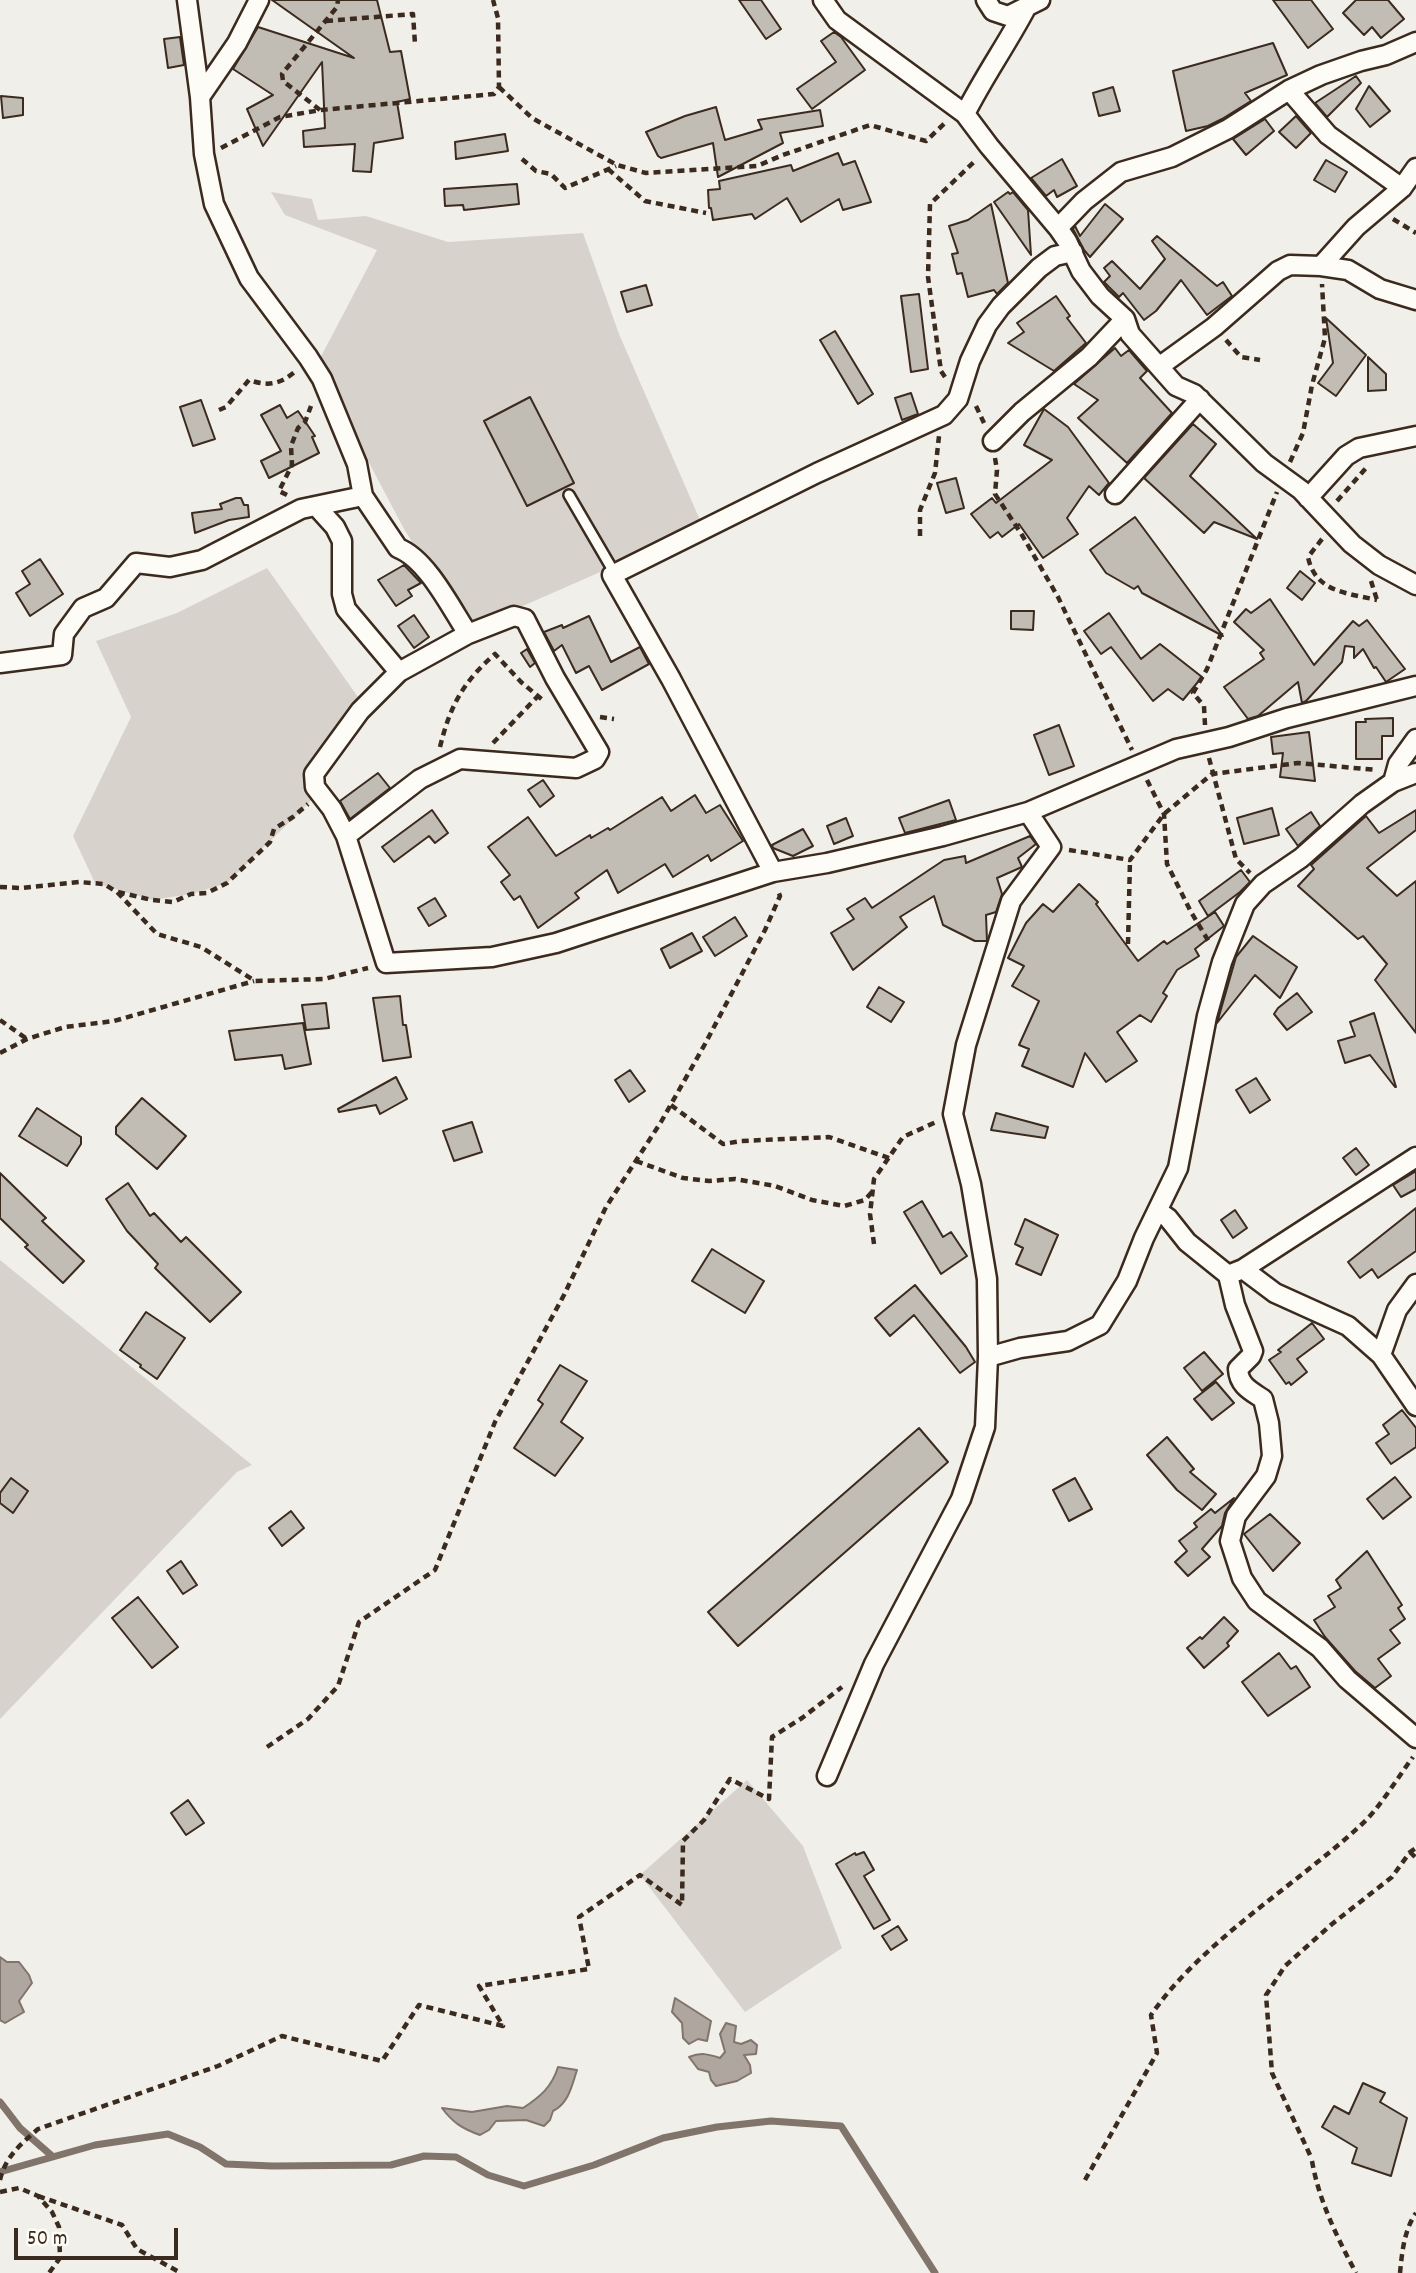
<!DOCTYPE html>
<style>
body{margin:0}
#map{position:relative;width:1416px;height:2273px;overflow:hidden;background:#f1efea;font-family:Dekko,sans-serif}
canvas{display:block}
.scale{position:absolute;left:14px;top:2228px;width:164px;height:32px;box-sizing:border-box;border:4px solid #3b2a1e;border-top:0;padding-left:9px;font-size:21px;line-height:24px;white-space:nowrap;color:#3b2a1e;-webkit-text-stroke:5px #fdfcf7;paint-order:stroke}
</style>
<div id="map">
<canvas width="1416" height="2273"></canvas>
<div class="scale">50 m</div>
</div>
<script>
const ctx = document.querySelector('canvas').getContext('2d');
ctx.lineJoin = 'round';
function paint(path, color) {
  ctx.fillStyle = color;
  ctx.fill(path, 'evenodd');
}
function stroke(path, color, width, dash) {
  ctx.strokeStyle = color;
  ctx.lineWidth = width;
  ctx.lineCap = dash ? 'butt' : 'round';
  ctx.setLineDash(dash || []);
  ctx.stroke(path);
}
const green = new Path2D(`
 M271,192L312,199L318,220L366,216L448,242L583,233L619,334L703,527L468,630L404,529L317,364L377,250L285,215Z
 M267,568L365,707L309,803L227,883L191,894L152,900L95,883L73,836L131,717L96,641L177,613Z
 M0,1260L252,1465L237,1472L0,1719Z
 M747,1780L803,1846L842,1948L745,2012L640,1875Z`);
const water = new Path2D(`
 M0,1957L7,1962H19L29,1975L32,1983L19,2001L24,2012L5,2023L0,2020Z
 M675,1998L711,2021L707,2041L698,2039L689,2044L683,2038L682,2023L672,2012Z
 M726,2023L736,2026L734,2042L741,2044L751,2040L757,2045L756,2054L744,2055L750,2065L751,2073L737,2081L716,2086L711,2080L709,2072L698,2069L689,2057C701,2052 708,2054 720,2058L725,2052L720,2034Z
 M558,2067L577,2070C572,2085 569,2103 553,2111L550,2120L544,2126L526,2120L496,2121L489,2130L480,2135C463,2129 453,2123 442,2108L472,2112L507,2106L523,2108C540,2097 552,2087 558,2067Z`);
const stream = new Path2D(`
 M0,2102L20,2128L52,2156
 M0,2172L95,2145L168,2134L200,2147L226,2164L272,2166L391,2165L424,2156L456,2157L488,2175L524,2186L594,2165L663,2138L717,2127L771,2121L841,2126L935,2273`);
const building = new Path2D(`
 M272,0H377L390,52L401,51L410,99L397,102L403,138L374,143L371,172L353,171L355,144L304,147L303,131L325,128L322,62L263,146L247,109L273,95L233,69L258,27L354,58Z
 M739,0H761L781,29L766,39Z
 M1273,0H1311L1333,29L1308,48Z
 M1356,0H1388L1404,19L1381,38L1372,27L1364,35L1343,13Z
 M834,32L841,37L865,70L812,109L797,89L836,62L821,41Z
 M180,37L184,65L168,68L164,39Z
 M1273,43L1287,75L1245,93L1251,101L1222,119L1208,126L1186,131L1173,71Z
 M1356,76L1361,83L1327,117L1315,103Z
 M1369,86L1390,111L1370,127L1356,109Z
 M1113,87L1120,111L1099,116L1093,93Z
 M1,96L23,98V115L3,118Z
 M716,107L725,140L762,129L758,120L820,110L823,126L780,133L783,143L718,177L713,143L661,158L658,156L646,132L685,116Z
 M1296,116L1311,133L1296,148L1279,132Z
 M1265,119L1274,131L1246,155L1233,139Z
 M505,134L508,151L456,159L455,142Z
 M838,153L843,165L855,161L871,202L843,210L839,199L801,222L787,198L755,219L752,214L713,220L711,208H709L708,190L720,189L719,181L791,165L793,171Z
 M1062,159L1077,186L1057,197L1054,190L1046,196L1031,178Z
 M1326,160L1347,172L1335,192L1314,180Z
 M517,184L519,204L464,210L463,205L445,206L444,189Z
 M1008,192L1010,194L1013,192L1028,210L1031,255L994,202Z
 M991,204L1008,283L997,294L994,290L968,297L962,273L957,274L952,254L958,253L949,226L968,220Z
 M1105,204L1123,219L1090,257L1084,250L1073,229L1075,226L1080,236Z
 M1157,236L1217,286L1223,282L1232,296L1207,315L1181,280L1156,311L1144,320L1123,293L1119,297L1104,282L1110,276L1104,268L1112,261L1140,289L1165,259L1152,241Z
 M646,285L652,305L627,312L621,292Z
 M919,294L928,369L911,372L901,296Z
 M1056,296L1070,316L1067,318L1086,343L1054,371L1008,343L1024,332L1017,323Z
 M1326,318L1366,355L1336,396L1318,383L1333,363Z
 M835,331L873,394L858,404L820,340Z
 M1115,348L1121,356L1129,350L1147,371L1140,378L1172,413L1127,463L1078,418L1098,400L1074,384Z
 M1368,357L1386,374V390L1368,391Z
 M911,393L918,414L902,420L895,398Z
 M530,397L574,483L527,506L484,421Z
 M201,400L215,439L193,446L180,407Z
 M280,405L287,418L298,411L315,436L312,437L319,453L269,478L261,461L281,451L261,415Z
 M1044,409L1068,427L1109,483L1099,495L1089,486L1067,518L1078,534L1043,558L1019,524L1002,537L998,532L990,538L971,514L992,498L996,503L1052,460L1024,445Z
 M1193,424L1216,444L1190,476L1257,539L1214,522L1204,533L1144,478Z
 M956,478L964,508L946,513L937,483Z
 M236,498H241L244,505H248L249,517L229,520L195,533L192,513L222,509L220,504Z
 M1135,517L1223,636L1142,593L1138,586L1134,589L1106,573L1090,550Z
 M40,559L63,594L30,616L16,593L30,584L22,571Z
 M404,565L421,583L408,590L412,596L396,606L378,580Z
 M1300,571L1315,583L1302,600L1287,588Z
 M1270,599L1314,665L1353,621L1359,626L1367,620L1405,669L1386,682L1376,667L1374,668L1363,649L1354,658V647L1345,646L1342,662L1306,701L1302,703L1298,682L1258,716L1248,719L1224,687L1264,659L1260,653L1264,650L1234,622L1246,609L1251,613Z
 M1011,611H1034L1033,630L1011,629Z
 M1109,613L1141,659L1160,644L1202,677L1183,700L1168,689L1153,701L1111,647L1101,654L1084,631Z
 M414,615L429,637L414,648L398,626Z
 M589,616L611,662L640,647L649,664L602,690L589,666L576,673L562,645L554,651L544,632L562,625L563,628Z
 M527,649L535,663L530,667L521,653Z
 M1393,718V736H1382V759H1356V722H1366L1365,719Z
 M1059,725L1074,766L1049,775L1034,735Z
 M1309,732L1315,781L1280,777L1283,753L1273,754L1271,737Z
 M378,773L390,788L350,819L340,801Z
 M543,780L554,796L540,807L528,790Z
 M695,795L706,813L720,805L743,841L711,861L708,855L673,877L665,864L618,893L607,870L575,893L579,898L538,928L520,896L514,900L501,882L510,875L488,847L528,817L556,856L590,835L591,838L608,828L610,830L662,797L671,811Z
 M949,800L956,820L905,833L899,818Z
 M1272,808L1279,835L1244,844L1237,818Z
 M432,810L448,833L435,843L429,836L394,862L382,847Z
 M1416,810V830L1367,868L1397,896L1416,881V1033L1375,980L1387,964L1363,936L1358,939L1298,886L1314,869L1311,865L1366,816L1379,833Z
 M1311,812L1320,826L1298,846L1286,829Z
 M846,818L853,836L834,844L827,826Z
 M803,829L813,846L793,856L773,848L772,845Z
 M1030,836L1036,844L1018,858L1022,867L997,878L1002,894L996,912L986,915L987,941H975L943,925L934,896L900,917L907,927L853,970L831,933L854,919L847,909L865,898L872,908L944,860L965,856L966,863Z
 M1241,870L1250,882L1240,892L1208,916L1199,901Z
 M1079,884L1098,902L1096,904L1138,961L1164,941L1167,944L1215,912L1224,926L1195,949L1199,956L1177,970L1163,993L1167,996L1151,1022L1140,1015L1117,1032L1137,1061L1106,1082L1085,1053L1073,1087L1022,1066L1029,1049L1019,1045L1039,1001L1012,986L1024,966L1008,958L1026,923L1043,904L1053,912Z
 M435,898L446,916L429,926L418,908Z
 M735,917L747,936L715,956L703,937Z
 M692,933L702,951L670,968L661,949Z
 M1253,936L1297,967L1280,998L1255,975L1217,1023L1236,957Z
 M879,987L904,1002L891,1022L867,1007Z
 M1297,993L1312,1012L1287,1030L1274,1014L1278,1008Z
 M400,996L403,1025H406L411,1057L383,1061L373,998Z
 M326,1003L329,1028L306,1030L302,1005Z
 M1374,1013L1396,1087H1395L1370,1055L1345,1063L1338,1041L1355,1036L1350,1022Z
 M303,1023L311,1064L285,1069L282,1055L235,1060L229,1031Z
 M630,1070L645,1091L629,1102L615,1080Z
 M396,1077L407,1099L380,1114L376,1105L339,1112L338,1109Z
 M1256,1078L1270,1100L1250,1113L1236,1090Z
 M142,1098L186,1136L157,1169L116,1134V1127Z
 M37,1108L81,1137V1144L67,1166L19,1136Z
 M996,1113L1048,1127L1045,1138L991,1130Z
 M472,1122L482,1152L454,1161L443,1131Z
 M1356,1148L1369,1165L1356,1175L1343,1158Z
 M1416,1171V1189L1401,1197L1393,1185Z
 M0,1173L46,1218L42,1221L84,1261L63,1283L25,1247L28,1245L0,1218Z
 M128,1183L150,1216L154,1213L181,1242L186,1237L241,1292L210,1322L155,1268L158,1264L127,1231L106,1199Z
 M922,1201L943,1237L951,1232L967,1256L941,1274L904,1212Z
 M1416,1208V1251L1378,1278L1372,1269L1360,1278L1348,1262Z
 M1235,1210L1247,1228L1233,1238L1221,1220Z
 M1025,1219L1058,1235L1041,1275L1016,1264L1023,1248L1015,1244Z
 M712,1249L764,1281L745,1313L692,1281Z
 M915,1285L966,1347L975,1362L960,1373L914,1315L890,1336L875,1318Z
 M146,1312L185,1338L157,1379L140,1367L141,1365L120,1350Z
 M1312,1323L1324,1339L1297,1359L1307,1372L1291,1385L1289,1382L1286,1384L1269,1360L1281,1352L1278,1350Z
 M1204,1352L1223,1374L1202,1391L1184,1368Z
 M560,1365L587,1381L561,1422L583,1438L555,1476L514,1448L543,1404L538,1400Z
 M1216,1382L1234,1403L1212,1420L1194,1399Z
 M1402,1410L1416,1428V1447L1391,1464L1376,1443L1389,1434L1383,1425Z
 M919,1428L948,1462L738,1646L708,1612Z
 M1167,1437L1194,1469L1190,1472L1216,1494L1202,1510L1177,1490L1147,1455Z
 M1395,1477L1411,1497L1383,1519L1367,1499Z
 M11,1478L28,1491L13,1513L0,1503V1493Z
 M1075,1478L1092,1509L1069,1521L1053,1490Z
 M1234,1498L1225,1513L1222,1526L1202,1549L1210,1557L1188,1576L1175,1562L1187,1551L1179,1541L1197,1527L1194,1523L1211,1509L1215,1513Z
 M291,1511L304,1528L282,1546L269,1528Z
 M1270,1514L1300,1543L1273,1571L1244,1534Z
 M1367,1551L1402,1605L1398,1608L1405,1619L1390,1630L1400,1643L1378,1659L1391,1676L1375,1688L1355,1671L1325,1637L1314,1620L1335,1607L1328,1596L1341,1588L1336,1580Z
 M181,1561L197,1585L183,1594L167,1571Z
 M138,1597L178,1647L152,1668L112,1618Z
 M1224,1617L1238,1631L1227,1643L1229,1646L1204,1668L1187,1648L1200,1637L1202,1639Z
 M1279,1653L1291,1669L1296,1666L1310,1687L1268,1716L1242,1682Z
 M188,1800L204,1823L186,1835L171,1813Z
 M864,1852L874,1870L864,1876L890,1920L874,1929L836,1864L855,1853L856,1855Z
 M898,1926L907,1940L891,1950L882,1936Z
 M1363,2083L1385,2093L1380,2102L1407,2118L1391,2176L1352,2163L1357,2148L1322,2127L1334,2106L1349,2114Z`);
const path = new Path2D(`
 M326,21L413,14L415,44
 M499,87L532,118L617,165L646,173L757,166L783,155L870,125L926,141L946,122
 M320,110L283,81L282,74L337,7L338,0
 M221,148L280,117L321,110L494,94L499,87L498,18L493,0
 M522,159L536,171L551,174L565,188L616,166
 M608,169L645,201L706,213
 M1393,219L1416,233
 M1226,340L1241,357L1260,360
 M945,377L941,371L928,277L930,204L976,160
 M976,406L984,423
 M219,410L226,407L249,380C269,387 281,384 297,370
 M995,458L997,470L995,494L1022,535L1058,597L1132,750
 M1290,462L1303,433L1312,385L1325,338L1322,284
 M287,495L279,491L292,465L291,446L298,428L305,422L311,406
 M1337,501L1366,468
 M920,536V510L935,473L939,436
 M1322,539L1308,557C1315,592 1347,593 1377,600
 M1371,581L1377,600
 M600,717L614,719
 M1205,725L1204,706L1193,693L1207,669L1277,492
 M493,743L538,696
 M440,747C450,706 463,682 495,654L521,682L545,702
 M1209,758L1236,859L1250,873
 M1147,780L1164,814L1167,864L1191,912L1209,942
 M1069,850L1130,860L1164,814L1212,774L1298,763L1377,770
 M0,887L21,888L79,882L104,884L117,892L157,934L201,947L255,981L324,979L368,968
 M118,892L152,900L173,902L191,894L207,893L227,883L270,842L274,829L293,817L308,804
 M1128,944L1130,860
 M0,1020L27,1039
 M0,1053L27,1039L65,1027L114,1021L254,981
 M671,1105L723,1144L741,1141L829,1137L889,1158
 M636,1161L683,1178L709,1181L735,1179L775,1186L812,1200L844,1206L865,1200L872,1192
 M874,1244L870,1214L874,1179L903,1137L936,1122
 M267,1747L308,1719L338,1686L359,1622L435,1570L495,1422L564,1295L606,1207L661,1122L705,1044L765,930L780,896L778,891
 M1410,1852L1416,1858
 M1310,2155L1272,2073L1266,1995L1285,1966L1332,1924L1392,1877L1410,1852L1416,1848
 M1312,2161C1319,2201 1337,2237 1356,2273
 M0,2180C5,2157 21,2144 38,2129L218,2066L282,2036L382,2061L419,2005L503,2026L479,1986L589,1969L579,1917L640,1875L682,1905L683,1841L704,1820L730,1779L769,1799L772,1737L802,1718L842,1687
 M1085,2180L1157,2053L1151,2015C1202,1941 1295,1886 1361,1825C1379,1809 1398,1777 1413,1757
 M0,2192L19,2188L38,2196L52,2212L59,2227L60,2258L49,2273
 M38,2196L122,2225L137,2249L181,2273
 M1400,2273C1402,2253 1404,2230 1416,2213`);
const lane = new Path2D(`
 M569,495L611,567L612,575`);
const street = new Path2D(`
 M187,0L200,97L204,154L214,204L249,278L308,357L322,379L357,464L363,496L398,548C427,559 451,608 468,634L514,616L525,619L555,678L599,752L595,759L576,768L460,759L420,779L346,836
 M823,0L837,20L965,114L989,146L1058,228L1067,241L1081,271L1100,296L1125,319L1130,334L1176,386L1194,394L1264,463L1301,490L1352,544L1379,565L1416,585
 M986,0L993,11L1008,16L1040,0
 M1289,90L1328,135L1402,188
 M200,97L237,43L259,0
 M965,114C983,78 1007,44 1026,8
 M1058,228L1084,201L1121,172L1172,157L1228,129L1289,90L1321,75L1361,61L1386,55L1416,42
 M1321,266L1356,227L1402,188L1416,168
 M1160,366L1214,327L1278,271L1290,265L1321,266L1348,270L1380,289L1416,300
 M993,441L1022,412L1089,357L1125,319
 M1115,494L1200,399
 M1308,498L1346,456L1359,448L1416,436
 M316,506L335,527L342,541V594L346,609L399,672L360,711L314,774L315,787L332,809L346,836L386,963L492,957L556,943L773,872L827,863L943,836L1028,812L1176,749L1229,737L1287,718L1416,686
 M0,663L62,655L64,634L83,608L106,598L136,563L170,567L202,560L301,509L363,496
 M399,672L468,634
 M1393,782L1416,773
 M773,872L671,679L612,575L817,473L944,415L958,399L970,361L987,325L1001,306L1039,268L1055,256L1073,252
 M1158,1211L1168,1218L1187,1242L1228,1275L1243,1269L1416,1157
 M1243,1269L1275,1293L1348,1326L1381,1355L1416,1406
 M1228,1275L1235,1305L1253,1351L1251,1356L1238,1369C1239,1386 1251,1391 1263,1399L1269,1423L1272,1456L1266,1476L1236,1516L1230,1541L1242,1578L1257,1601L1320,1648L1347,1679L1416,1738
 M1381,1355L1397,1310L1416,1284
 M988,1357L1020,1348L1068,1341L1100,1325L1127,1281L1144,1238L1178,1168L1207,1016L1222,962L1245,904L1263,884L1301,858L1362,804L1393,782L1398,764L1416,739
 M827,1776L874,1664L961,1499L985,1427L988,1357L987,1279L971,1184L953,1114L966,1045L1011,901L1051,847L1028,812`);
paint(green, '#d7d2cc');
paint(water, '#aea69f');
stroke(water, '#80746b', 2);
stroke(stream, '#80746b', 7);
paint(building, '#c1bcb4');
stroke(building, '#3b2a1e', 2);
stroke(lane, '#3b2a1e', 14);
stroke(street, '#3b2a1e', 23);
stroke(path, '#3b2a1e', 4.5, [7, 5]);
stroke(lane, '#fdfcf7', 9);
stroke(street, '#fdfcf7', 18);
</script>
